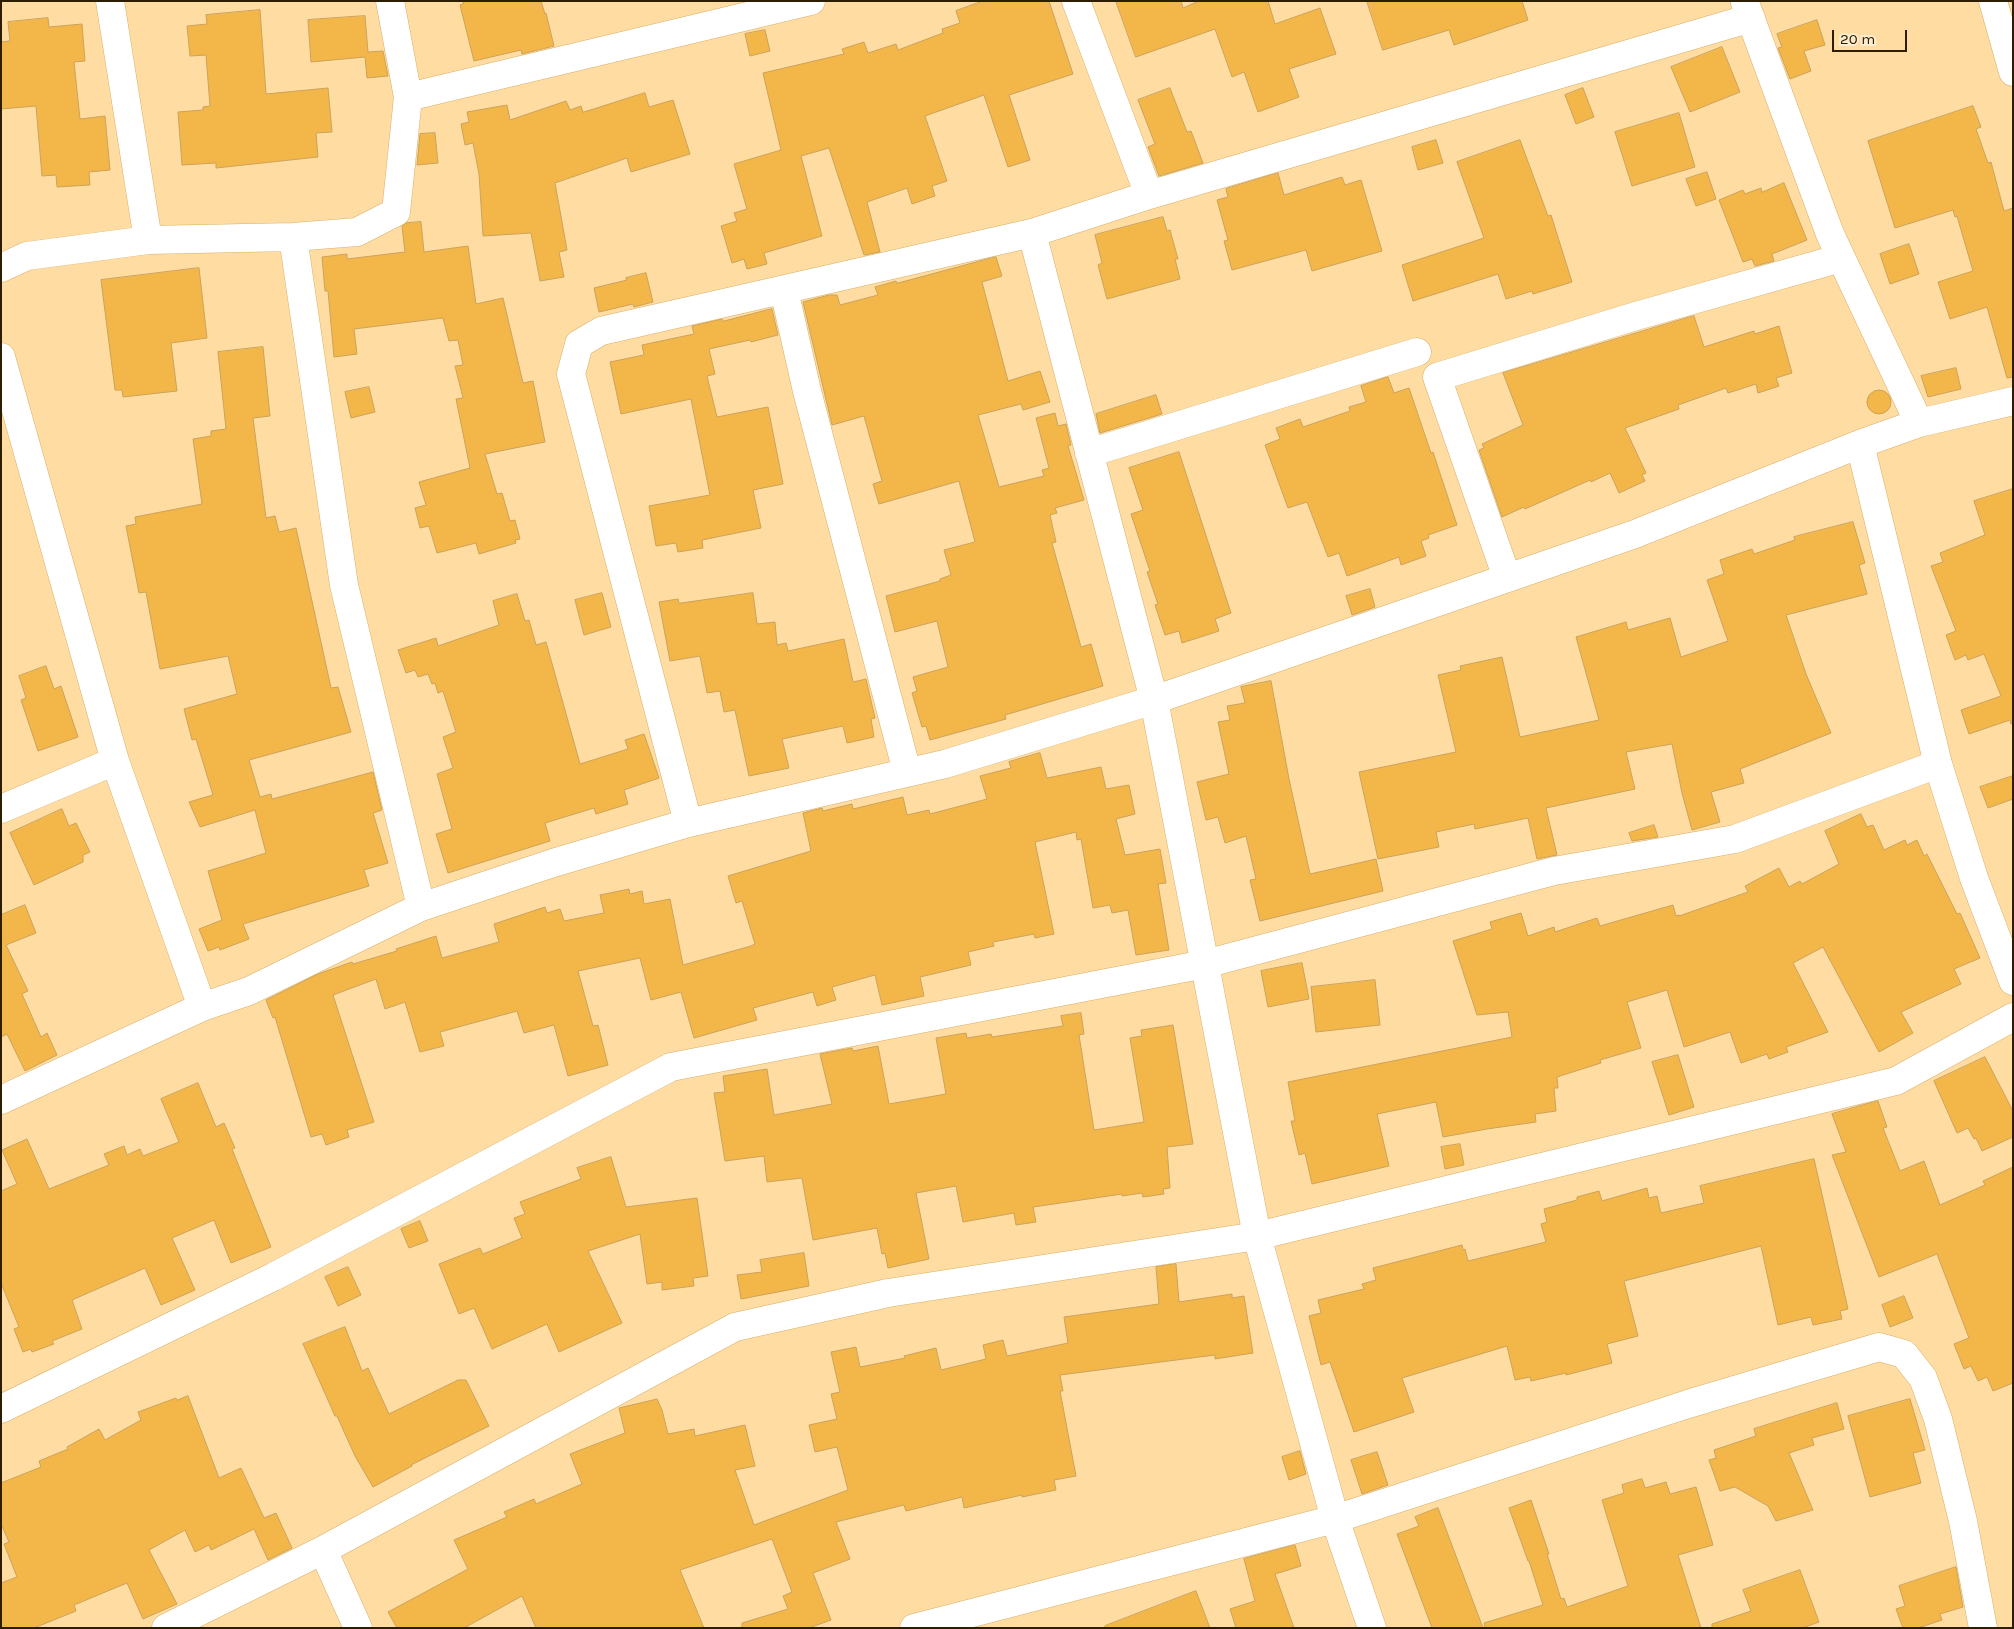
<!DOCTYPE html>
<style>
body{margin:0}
#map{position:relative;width:2014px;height:1629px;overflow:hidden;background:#ffdca2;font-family:Karla,sans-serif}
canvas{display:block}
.frame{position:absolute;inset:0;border:2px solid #2c1c00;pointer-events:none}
.scale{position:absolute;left:1832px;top:30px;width:75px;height:22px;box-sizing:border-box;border:2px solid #2c1c00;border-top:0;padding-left:6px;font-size:15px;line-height:18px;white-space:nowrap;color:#2c1c00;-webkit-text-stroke:4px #fdecd0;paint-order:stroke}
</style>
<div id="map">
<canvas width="2014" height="1629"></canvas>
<div class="frame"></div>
<div class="scale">20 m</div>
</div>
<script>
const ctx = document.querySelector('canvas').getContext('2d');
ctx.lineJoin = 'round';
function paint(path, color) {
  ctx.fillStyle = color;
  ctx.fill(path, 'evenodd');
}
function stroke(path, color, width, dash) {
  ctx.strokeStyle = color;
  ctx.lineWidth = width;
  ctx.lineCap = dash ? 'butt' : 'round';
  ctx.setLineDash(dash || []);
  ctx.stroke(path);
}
const building = new Path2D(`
 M463,1H541L545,14L546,13L554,46L522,54L521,50L474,61L460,5L463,4Z
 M983,1H1049L1073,74L1009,95L1030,160L1008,167L984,95L925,116L947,181L932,186L935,196L912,204L907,188L867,202L880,252L864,255L829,148L801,156L822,236L764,253L767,264L747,269L744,259L732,263L721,226L737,221L734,213L747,209L734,164L781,150L763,73L844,54L842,49L864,42L868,53L896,44L898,50L943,33L942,29L960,23L956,11Z
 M1116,1H1181L1183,8L1199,1H1268L1275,24L1320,8L1336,54L1289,69L1299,97L1258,112L1244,72L1232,77L1215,29L1136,57Z
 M1367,1H1522L1528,20L1454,45L1449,30L1383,50Z
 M260,10L266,94L328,88L332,132L316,133L318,157L216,168V163L182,165L178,112L203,110V107L210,106L206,55L190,56L187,26L207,24L206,15Z
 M365,16L368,52L383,51L388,76L367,78L365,57L311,62L308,20Z
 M48,18L49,27L82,24L85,61L74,62L80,119L105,116L110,170L89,172L90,185L57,187L56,175L42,176L36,106L1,109V42L10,41L8,22Z
 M1817,20L1825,45L1804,51L1811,71L1790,79L1778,48L1782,47L1777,34Z
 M765,30L770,51L750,56L745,34Z
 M1722,47L1740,92L1690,112L1671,67Z
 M1170,88L1187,132L1191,131L1203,163L1159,176L1148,147L1155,144L1138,100Z
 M1583,88L1594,117L1576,124L1565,95Z
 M645,93L649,107L673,100L690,154L631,172L627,158L555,183L567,250L559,252L564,277L540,281L531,233L483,236L479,174L473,143L465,145L461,124L469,122L467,112L507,105L510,120L566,101L570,110L581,106L583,112Z
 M1973,106L1981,127L1976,129L1988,163L1991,162L2004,211L2013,208V377L2007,378L1987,307L1950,319L1938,282L1973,271L1957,216L1955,217L1953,210L1895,228L1868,141Z
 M1679,113L1695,167L1632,186L1615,132Z
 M435,133L438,163L417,165L420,134Z
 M1436,140L1443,163L1418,170L1412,147Z
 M1520,140L1548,216L1551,215L1572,282L1533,294L1532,291L1506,299L1498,274L1413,301L1402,265L1484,238L1457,162Z
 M1707,172L1716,199L1696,206L1686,179Z
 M1278,173L1284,195L1342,177L1345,185L1361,180L1382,251L1312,271L1306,250L1232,270L1224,241L1228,240L1217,200L1228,197L1226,189Z
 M1784,183L1807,240L1772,254L1774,261L1755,266L1752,259L1743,262L1719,200L1743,190L1745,194L1761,188L1762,192Z
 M1163,217L1167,231L1170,230L1178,259H1175L1180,279L1107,299L1098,265L1102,263L1095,235Z
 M421,222L424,252L468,246L476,304L503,298L523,383L533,381L545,442L485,454L497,494L502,493L510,521L515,520L520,539L515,540L516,543L479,554L476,543L437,553L429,526L420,528L415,508L426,505L419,482L470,468L456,399L463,398L455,366L463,365L458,340L449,341L443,318L354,329L357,354L334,357L328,291H325L322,257L347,254V259L405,252L402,226L406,223Z
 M1909,244L1919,274L1890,284L1880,254Z
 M996,257L1002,276L982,282L1008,381L1040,371L1050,402L1023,410L1021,404L978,415L999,487L1044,476L1042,470L1049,468L1036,418L1055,413L1058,426L1066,424L1071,445L1068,446L1084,500L1055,508L1057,513L1050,515L1056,542L1052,543L1081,647L1091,644L1103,686L1005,715L1006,719L930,740L926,726L922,727L912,693L917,691L913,677L948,667L937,621L895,632L886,596L940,581V579L951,575L944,550L975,542L959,481L879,504L873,484L882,481L864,416L832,425L803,302L829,295H837L840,305L878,295L875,287L896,281L897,283Z
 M199,268L207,338L171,343L177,391L123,397L122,390H115L101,280Z
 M646,273L653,302L634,307L633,304L599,312L594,288L627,280L626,278Z
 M772,309L778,335L751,342L750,340L709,349L715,374L707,376L717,417L768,407L783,484L753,490L761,528L702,540L703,548L678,552L676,543L656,546L649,506L710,495L691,399L621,414L610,362L644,355L642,345L694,334L692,326L722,319L723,321Z
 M1694,316L1704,347L1754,331L1755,334L1779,326L1792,373L1776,378L1779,386L1758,393L1756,384L1728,393L1726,388L1678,405L1679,409L1625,428L1646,473L1642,475L1645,481L1619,493L1610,473L1591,482L1590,480L1525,509L1524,507L1502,517L1479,450L1484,448L1482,444L1523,425L1503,373Z
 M263,347L270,416L253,418L266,518L275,516L279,532L296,528L331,688L338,687L351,732L249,760L260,797L271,794L272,799L373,772L382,810L373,813L388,863L364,870L369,886L243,924L249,939L220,950L219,947L208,951L199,929L222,920L208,871L266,853L255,810L200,827L189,802L213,795L196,739L192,740L184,709L237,694L228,656L160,669L146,592L139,593L126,526L136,524L135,517L202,504L193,439L211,436V431L226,429L218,352Z
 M1956,368L1961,389L1928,397L1921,376Z
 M1388,377L1394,393L1409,388L1431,453L1433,452L1457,525L1428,535L1429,538L1421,541L1426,556L1401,565L1399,557L1347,576L1339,553L1328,557L1307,502L1288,508L1265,445L1280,439L1276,428L1300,419L1303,427L1350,411L1349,407L1366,402L1361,386Z
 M369,387L375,412L351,418L345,392Z
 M1867 402a12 12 0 1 1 24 0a12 12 0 1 1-24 0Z
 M1156,395L1162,414L1100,433L1096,414Z
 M1179,452L1231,613L1215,619L1219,631L1182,643L1179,631L1165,635L1155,605L1158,604L1147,572L1150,571L1131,514L1143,510L1129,468Z
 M2013,489V723L2011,724L2010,720L1969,734L1961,710L2001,696L1984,654L1968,660L1966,655L1955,660L1946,635L1956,631L1931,566L1943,562L1940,553L1985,535L1974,501Z
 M1853,522L1865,563L1859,565L1867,594L1786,615L1806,674L1831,733L1740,769L1744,783L1711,792L1720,822L1692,830L1682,793L1672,744L1626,752L1635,789L1546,808L1557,855L1537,859L1528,818L1475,829L1474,824L1436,832L1439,847L1378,859L1359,772L1456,752L1438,675L1461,670L1460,666L1502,657L1520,737L1599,720L1576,637L1626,622L1628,630L1670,618L1681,657L1728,641L1707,580L1724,574L1720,560L1752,549L1754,554L1795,540L1794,537Z
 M1370,589L1375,607L1352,615L1346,596Z
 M602,593L611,627L584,635L575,600Z
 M753,593L757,624L775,622L777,645L786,643L788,651L844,639L853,682L866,679L875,718L871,719L874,737L847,743L843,726L782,739L789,768L749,776L735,710L724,712L720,691L707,693L700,656L670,661L659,602L678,599L679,603Z
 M517,594L525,621L529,620L536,645L546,642L580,764L628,749L625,740L644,734L659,778L624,790L628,804L596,814L594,808L545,823L550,841L448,873L436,834L452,829L437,774L453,768L443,737L456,732L443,691L438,693L435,683L432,684L428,674L418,677L415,670L406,673L398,650L436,638L438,646L499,625L493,601Z
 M46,666L54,689L61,686L78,737L38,751L21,700L26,698L19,676Z
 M1271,681L1289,779L1310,874L1376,859L1383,891L1260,921L1250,880L1256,879L1246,836L1225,843L1218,817L1206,820L1197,782L1229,774L1218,722L1230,720L1227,706L1245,703L1241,687Z
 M1040,753L1047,778L1101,767L1106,789L1129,785L1135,814L1116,819L1125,855L1160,849L1166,883L1158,884L1169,950L1136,955L1128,910L1112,913L1110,905L1093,908L1081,839L1077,840L1076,832L1035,842L1054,934L1035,938L1034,934L993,942L994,946L968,952L971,965L920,977L924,996L882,1005L875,975L832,987L836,1000L817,1006L813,992L753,1008L757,1020L694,1038L681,992L651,1000L640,958L578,971L593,1026L598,1025L608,1065L568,1076L554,1025L524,1033L517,1011L440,1032L444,1046L420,1052L405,1002L385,1009L376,979L333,995L374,1122L347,1130L349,1137L326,1145L322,1134L311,1137L275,1017L273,1018L266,1000L318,974L352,962L353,964L397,951L396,949L436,936L442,958L499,942L494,924L545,907L547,913L560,909L564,921L604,913L600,895L629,889L630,894L642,891L644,904L670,899L683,965L751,946L755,944L742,901L736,903L728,876L811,851L803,813L822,808L823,811L852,804L853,809L903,797L907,815L929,810L930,814L987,799L980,776L1011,768L1009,762Z
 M2013,776V799L1988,808L1980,787Z
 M62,809L69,826L76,823L90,852L83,855V862L34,885L10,833Z
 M1861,814L1867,827L1873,825L1884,850L1905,840L1907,845L1917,840L1924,856L1927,854L1957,914L1960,913L1980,958L1954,969L1961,984L1901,1012L1913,1033L1879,1052L1823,947L1793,963L1828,1032L1786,1047L1788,1052L1769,1059L1767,1054L1741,1063L1730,1032L1684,1047L1667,990L1627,1002L1641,1048L1600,1060L1601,1063L1557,1077L1558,1088H1554L1556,1111L1535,1114L1536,1122L1487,1129L1443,1137L1436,1102L1377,1114L1389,1166L1312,1184L1305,1153L1299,1155L1291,1121H1295L1288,1082L1512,1037L1508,1012L1477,1015L1453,941L1492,929L1490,922L1521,913L1528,936L1554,927L1555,932L1597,918L1600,926L1673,905L1676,916L1679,915V916L1748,892L1745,886L1779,868L1789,887L1800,881L1802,884L1839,864L1825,831Z
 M1654,825L1658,837L1632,841L1629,833Z
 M25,905L36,933L6,945L28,991L22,994L41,1037L47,1033L57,1055L25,1071L7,1034L1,1037V915Z
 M1302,963L1309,999L1268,1007L1261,971Z
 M1375,980L1380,1025L1316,1032L1311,987Z
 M1081,1013L1084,1034L1079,1035L1094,1130L1144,1122L1130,1038L1142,1036L1141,1030L1173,1025L1193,1144L1167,1147L1170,1188L1163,1189L1164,1194L1143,1197L1142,1193L1122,1196V1194L1033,1207L1036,1222L1016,1225L1014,1213L963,1222L956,1186L916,1193L929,1259L888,1268L885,1253L882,1254L877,1228L813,1240L802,1178L767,1182L764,1156L725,1161L714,1093L725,1092L723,1076L767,1069L774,1115L832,1104L820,1054L852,1048L853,1051L878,1046L889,1104L946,1094L936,1038L966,1033L967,1038L991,1034L992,1037L1063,1026L1061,1016Z
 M1678,1055L1694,1107L1669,1115L1652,1062Z
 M1985,1057L2013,1111V1137L1982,1151L1976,1138L1974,1139L1968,1128L1957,1133L1934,1081Z
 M198,1083L216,1127L224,1123L235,1148L232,1149L271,1247L231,1263L214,1220L172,1238L195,1290L161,1305L145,1268L72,1300L82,1329L52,1341L54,1344L32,1352L31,1349L23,1352L14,1329L19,1327L1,1283V1191L17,1184L2,1150L27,1139L49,1189L109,1165L104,1154L124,1146L127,1155L140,1149L143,1156L179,1142L161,1099Z
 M1878,1101L1887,1127L1883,1128L1900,1171L1924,1161L1940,1205L1985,1185L1983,1181L2013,1167V1383L1993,1391L1987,1377L1978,1381L1971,1366L1964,1369L1954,1344L1969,1338L1937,1254L1879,1277L1832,1155L1846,1152L1832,1114Z
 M1460,1144L1464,1165L1445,1169L1441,1147Z
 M611,1157L626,1207L697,1198L708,1276L693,1278L694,1286L662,1290V1282L647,1284L640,1234L588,1251L622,1323L559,1352L547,1324L492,1349L474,1308L459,1314L439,1264L480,1248L483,1254L522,1238L514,1218L525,1214L520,1202L581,1179L577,1168Z
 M1814,1159L1848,1309L1840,1311L1842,1319L1813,1325L1811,1317L1778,1325L1761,1246L1624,1281L1638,1336L1607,1344L1612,1363L1566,1375V1373L1531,1381L1530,1377L1515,1380L1507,1346L1402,1378L1414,1412L1354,1432L1330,1362L1321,1365L1309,1316L1321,1313L1318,1300L1364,1289L1362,1284L1376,1280L1373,1268L1462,1245L1463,1250L1465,1249L1468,1261L1546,1242L1541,1224L1547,1222L1544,1209L1577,1200V1197L1599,1191L1602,1201L1647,1188L1649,1198L1657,1196L1661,1213L1704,1203L1700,1186Z
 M420,1221L428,1241L409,1248L401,1229Z
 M804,1253L809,1286L741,1299L737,1275L762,1272L760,1260Z
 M1176,1264L1179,1302L1232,1294V1298L1244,1296L1253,1353L1215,1359V1355L1060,1375L1063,1391H1060L1076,1476L1054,1480L1056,1490L1022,1497V1495L964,1508L962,1497L906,1511L904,1505L836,1522L850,1559L813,1573L831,1620L809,1628H742V1623L788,1609L783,1596L792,1592L772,1539L680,1570L704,1628H536L522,1596L464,1628H397L388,1612L468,1569L454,1540L507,1517L504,1512L534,1499L536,1504L582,1484L570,1454L625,1433L619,1408L657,1399L662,1410L668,1434L694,1429L695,1436L745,1425L755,1466L735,1470L754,1525L848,1490L837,1447L815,1452L809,1425L837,1419L831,1394L840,1392L831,1352L856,1347L860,1367L905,1358L904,1356L936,1348L941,1370L986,1359L983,1345L1003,1340L1007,1356L1068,1343L1064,1317L1159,1304L1156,1267Z
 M348,1267L361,1295L338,1306L325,1277Z
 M1904,1296L1913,1318L1890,1327L1882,1305Z
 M345,1327L362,1371L368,1368L389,1414L458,1380H466L489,1426L411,1465L412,1466L373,1487L355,1456L337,1416H335L303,1344Z
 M188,1396L219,1478L241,1468L264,1518L276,1513L292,1548L268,1560L254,1529L211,1550L209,1545L195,1552L185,1530L149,1550L177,1604L143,1619L127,1583L74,1605L76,1611L34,1628H1V1583L17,1577L4,1544L9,1542L1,1524V1483L41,1467L39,1461L68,1449L67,1447L99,1429L105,1440L141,1420L138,1412L176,1398L177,1400Z
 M1910,1399L1925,1450L1913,1453L1921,1483L1870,1497L1848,1416Z
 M1837,1403L1844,1429L1812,1438L1814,1445L1789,1453L1813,1510L1776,1521L1768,1506L1735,1487L1720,1491L1709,1460L1716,1458L1714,1450L1756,1436L1754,1429Z
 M1300,1451L1306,1474L1289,1480L1282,1457Z
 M1377,1452L1388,1485L1362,1494L1351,1460Z
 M1642,1479L1645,1488L1666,1482L1670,1494L1696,1487L1713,1545L1678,1555L1701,1628H1485L1484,1623L1543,1605L1529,1561H1528L1509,1508L1531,1500L1549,1554H1547L1561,1599L1564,1598L1567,1607L1628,1586L1602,1500L1624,1493L1622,1485Z
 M1438,1508L1483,1628H1432L1397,1534L1419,1526L1415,1517Z
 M1295,1545L1301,1566L1275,1574L1294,1628H1236L1230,1609L1255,1601L1244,1559Z
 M1956,1567L1963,1607L1940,1614L1942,1620L1918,1628H1903L1896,1609L1905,1606L1899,1586Z
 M1800,1570L1819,1622L1802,1628H1712V1624L1751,1611L1743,1590Z
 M1196,1591L1210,1628H1105V1626Z`);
const street = new Path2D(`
 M110,1L148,240
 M1076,1L1149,195
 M1993,1L2013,72
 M1745,3L1830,234L1919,423
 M1751,18L1149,195L1032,233L1154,700L1635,534L1860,444L1919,423L2013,401
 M408,97L811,1
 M293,237L344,585L421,907
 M1,268L27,256L148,240L293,237L357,232L396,212L408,97L390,1
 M784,290L807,391L907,772
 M1,357L115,761L202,1007
 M1860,444L1938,764L1974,878L2013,981
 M1089,453L1417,352
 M1507,578L1437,377L1636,316L1841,258
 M1,809L115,761
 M688,823L571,374L579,344L601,331L1032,233
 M1,1100L202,1007L249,991L421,907L553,863L688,823L945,764L1154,700L1257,1236L1335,1519L1372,1628
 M1,1409L273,1277L671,1067L1205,964L1554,871L1735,839L1938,764
 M323,1550L358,1628
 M166,1628L323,1550L735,1327L888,1293L1257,1236L1896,1081L2013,1017
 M914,1628L1335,1519L1688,1404L1879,1347L1904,1354L1923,1378L1938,1419L1963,1521L1983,1628`);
paint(building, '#f3b749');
stroke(building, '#cca25a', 1);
stroke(street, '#daaf67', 29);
stroke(street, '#fff', 28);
</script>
